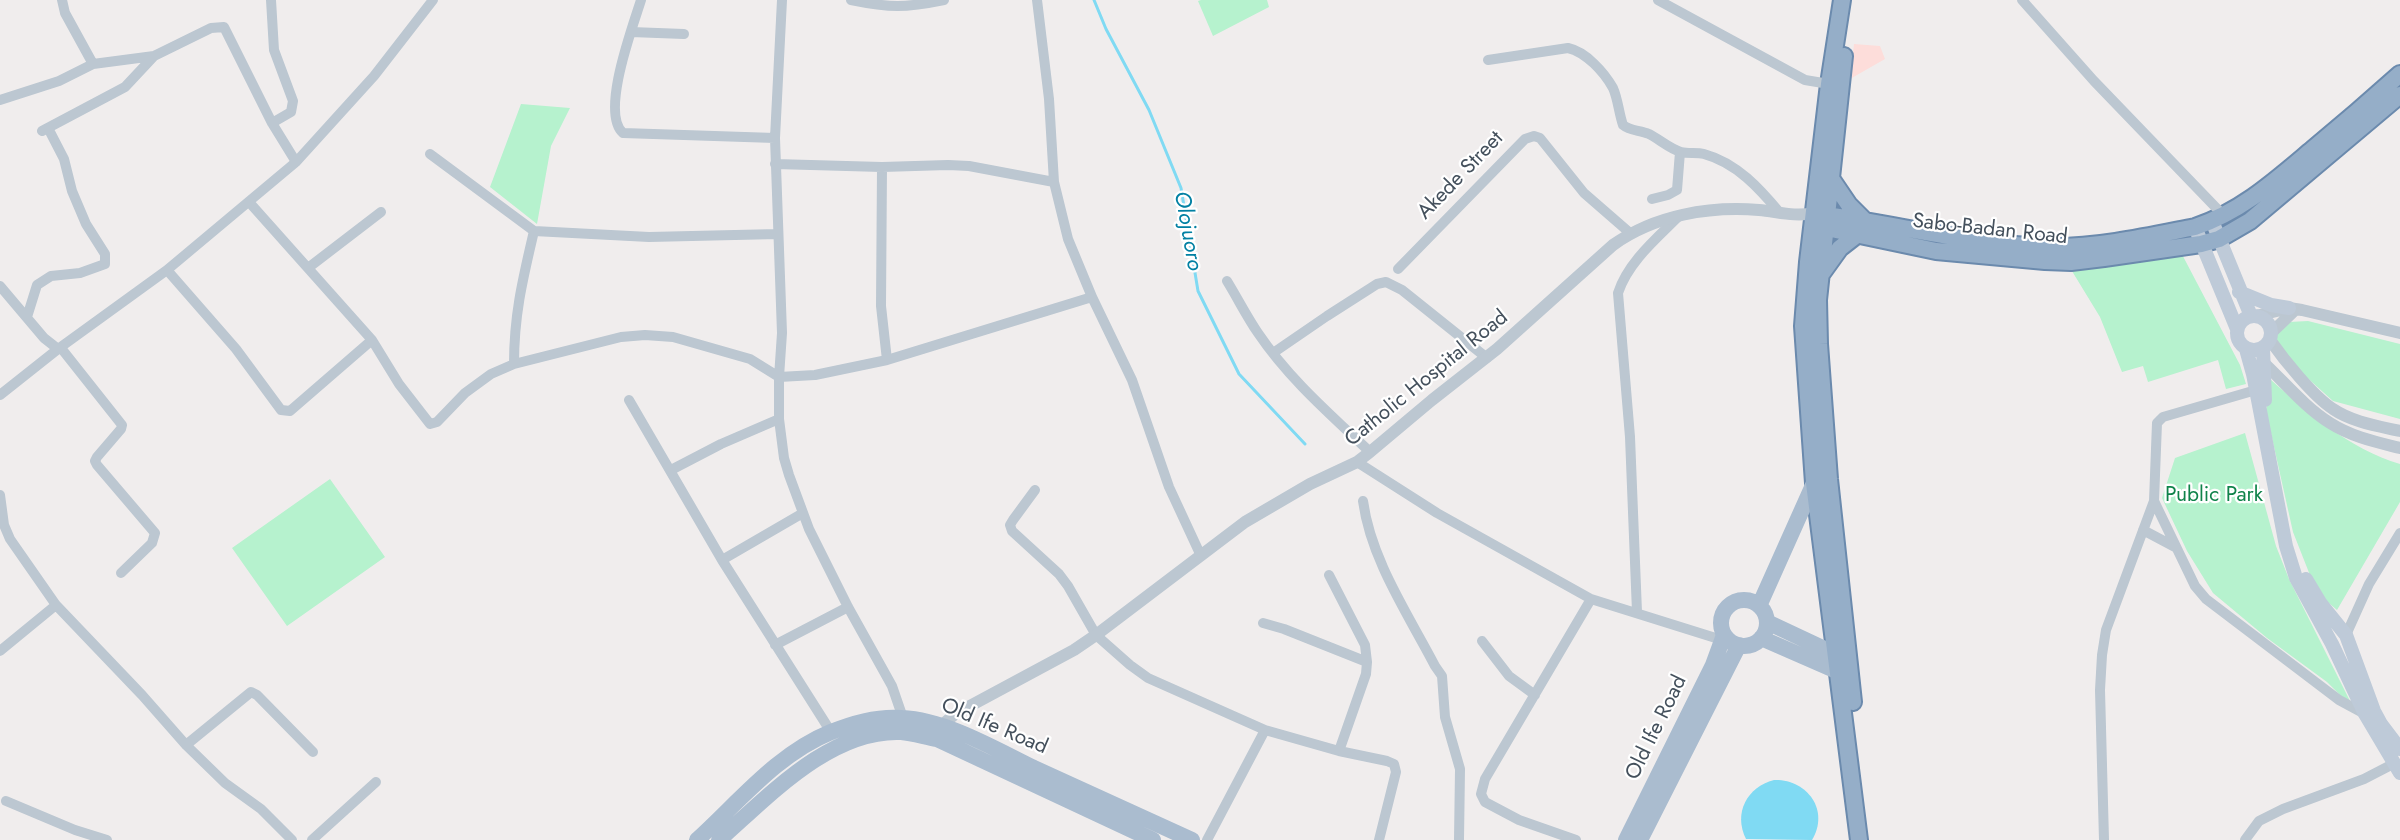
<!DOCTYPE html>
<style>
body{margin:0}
canvas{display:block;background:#f0eded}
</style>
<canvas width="2400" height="840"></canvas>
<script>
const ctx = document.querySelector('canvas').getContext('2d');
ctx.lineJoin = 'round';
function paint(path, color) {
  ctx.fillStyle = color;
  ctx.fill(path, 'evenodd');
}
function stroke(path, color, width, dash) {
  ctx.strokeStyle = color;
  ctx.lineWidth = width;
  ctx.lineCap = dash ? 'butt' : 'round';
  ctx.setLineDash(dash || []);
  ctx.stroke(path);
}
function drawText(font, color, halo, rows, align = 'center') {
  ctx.font = font + ' Jost,sans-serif';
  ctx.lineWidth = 4.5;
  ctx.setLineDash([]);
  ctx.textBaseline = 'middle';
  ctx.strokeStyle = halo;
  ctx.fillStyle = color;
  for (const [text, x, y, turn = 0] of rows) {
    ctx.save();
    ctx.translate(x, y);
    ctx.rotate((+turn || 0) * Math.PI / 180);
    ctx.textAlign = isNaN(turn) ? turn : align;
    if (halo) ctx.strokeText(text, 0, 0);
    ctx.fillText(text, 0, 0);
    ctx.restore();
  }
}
const medical = new Path2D(`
 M1854,44L1880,46L1885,59L1850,79Z`);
const green = new Path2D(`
 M1201,0H1267L1269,7L1213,36L1198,1Z
 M521,104L570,108L551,146L537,224L490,187Z
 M2175,241L2240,365L2246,384L2226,389L2218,360L2148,382L2143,366L2122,372L2100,317L2064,258Z
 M2308,321L2400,344V419L2333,401L2284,357L2275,335L2289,322Z
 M2270,379C2308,413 2350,449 2400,464V502L2337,610L2317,593L2293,532L2266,411Z
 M2245,433L2276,546L2289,579L2354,709L2327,682L2267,638L2213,593L2187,551L2162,498L2175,458Z
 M330,479L385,557L287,626L232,548Z`);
const water = new Path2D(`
 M1774,780C1807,779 1830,810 1812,840L1746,839C1733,813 1747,787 1774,780Z`);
const stream = new Path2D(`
 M1094,0L1106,29L1149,110L1181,188L1198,291L1239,374L1305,444`);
const minor = new Path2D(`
 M62,0L65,13L93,64
 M271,0L274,50L293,101L291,112L272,123
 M641,0C633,26 600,113 623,133L775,138
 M782,0L775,138L782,333L779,377V419L784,458L789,475L809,529L848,607L892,686L903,718
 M851,0C890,8 905,8 944,0
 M1037,0L1049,99L1054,182L1068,239L1092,297L1132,380L1169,487L1201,556
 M1658,0L1805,80L1829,84
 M2022,0L2094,81L2224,216
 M631,32L684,34
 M1488,60L1568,48C1586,52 1604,72 1613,88C1618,99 1619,114 1623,125C1630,131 1640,130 1649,134C1659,139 1670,149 1681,152C1688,154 1697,152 1704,154C1737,163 1760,189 1780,213
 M0,100L59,81L93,64L154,56L211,28L224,27L272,123L296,162
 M42,131L125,87L154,56
 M430,154L534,231L649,237L778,234
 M775,164L882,167L948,165L969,166L1054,182
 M882,167L881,306L887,360
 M1652,199L1668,195L1677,190L1680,152
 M249,202L372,340L399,384L430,424L437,422L465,393L491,374L514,364L621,337L645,335L673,337L750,359L779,377L815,375L887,360L1092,297
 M308,268L381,212
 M1398,269L1525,139L1534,136L1540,138L1584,193L1630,233
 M167,270L236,349L281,410L290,411L372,340
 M1227,281C1238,299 1247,317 1258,333C1289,379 1331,415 1370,452
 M0,286L44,338L58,349
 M27,317L37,285L51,276L80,273L105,264V254L86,224L72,191L64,159L48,128
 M61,348L122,425L121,429L97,457L95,461L97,465L155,533L152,543L121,573
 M1273,353L1327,316L1377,284L1386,282L1402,290L1487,358
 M514,364C514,314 523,278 534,231
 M0,395L58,349L167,270L296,162L374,76L433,0
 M629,400L722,560L831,732
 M1357,462L1437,513L1591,599L1722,640
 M671,470L721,444L779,419
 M1035,490L1013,520L1010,525L1012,531L1059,574L1068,586L1096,635L1130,665L1148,678L1265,730L1339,751L1387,761L1394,764L1396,772L1379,840
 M0,495L4,525L10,539L56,605L142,695L186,745L225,783L261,809L292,840
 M1363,501C1371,560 1408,614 1435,666L1442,676L1445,717L1460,769L1459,840
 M2154,501L2195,586L2206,599L2339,700L2365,714
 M2143,530L2175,547
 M722,560L803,513
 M1329,575L1365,645L1367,662L1366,674L1339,751
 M1637,612L1630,437L1618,293C1628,262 1657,238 1679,216
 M1263,623L1284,629L1367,662
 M2346,635L2369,584L2400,533
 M1482,641L1509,676L1535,695
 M775,645L848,607
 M0,651L56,605
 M186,745L251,692L257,695L313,752
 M6,801L75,830L107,840
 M312,840L376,782
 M1207,840L1265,730
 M1576,840L1519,820L1485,802L1481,794L1485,779L1591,599
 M2104,840L2100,690L2102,655L2106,630L2154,501L2157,423L2163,417L2256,390
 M2245,840L2259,821L2283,809L2364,779L2393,764`);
const tertiary = new Path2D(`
 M2256,316L2289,308L2302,310L2400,333
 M2271,333L2295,310
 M2270,340C2284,360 2313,396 2333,409C2352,422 2378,426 2400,431
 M2265,364C2286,384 2306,408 2330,423C2352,437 2376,442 2400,448
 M941,726L955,714L1074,650L1096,635L1245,522L1310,484L1357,462L1370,452L1432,400L1497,349L1613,245C1655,215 1709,206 1759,210C1779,212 1795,217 1814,213`);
const secondary = new Path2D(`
 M2212,221L2251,316
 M2195,227L2237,329
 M2239,292L2271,305L2289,308
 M2237 333a17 17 0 1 1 34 0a17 17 0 1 1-34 0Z
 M2263,348L2265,400
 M2246,349L2253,374L2286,546L2296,578L2332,644L2365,714L2400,773
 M2306,579L2321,604L2346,635L2374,711L2381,724L2400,749`);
const primary = new Path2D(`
 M1721 623a23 23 0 1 1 46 0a23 23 0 1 1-46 0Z
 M1759,606L1814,483
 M1767,622L1848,660
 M1761,638L1848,676
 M697,840C739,802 777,754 831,732C853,723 879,716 902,718C946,720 995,749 1034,768C1086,792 1139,816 1192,840
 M719,840C768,797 830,729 901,732C913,733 925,737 937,739L1153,840
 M1626,840L1713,665L1724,635
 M1640,840L1739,645`);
const trunk = new Path2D(`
 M1842,0L1829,84L1808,262L1803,326L1814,483L1859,840
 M1844,56L1818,300L1819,344L1829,479L1853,702
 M1830,177L1849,205L1867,223
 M1818,214C1897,224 1974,246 2054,247C2101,247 2149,236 2195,227C2241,212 2276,180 2313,149C2342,125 2371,100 2400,74
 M1817,226L1936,251L2045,261L2071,262L2104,258L2201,244L2219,239L2250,221L2400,95
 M1822,273L1840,248L1858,234`);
const streetNames = [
 ["Akede Street",1461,176,-46],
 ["Sabo-Badan Road",1990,230,6],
 ["Catholic Hospital Road",1427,379,-39],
 ["Old Ife Road",994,727,23],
 ["Old Ife Road",1657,728,-64]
];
const parkNames = [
 ["Public Park",2214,496]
];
const waterNames = [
 ["Olojuoro",1187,231,80]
];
paint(medical, '#fdddda');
paint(green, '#b6f2ce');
paint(water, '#80daf3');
stroke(stream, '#80daf3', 3);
stroke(trunk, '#6b8aad', 20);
stroke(minor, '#bcc7d1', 10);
stroke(tertiary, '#bcc7d1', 12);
stroke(secondary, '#becad8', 14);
stroke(primary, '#aabccf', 16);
stroke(trunk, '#95aec8', 16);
drawText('21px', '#44505c', '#fff', streetNames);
drawText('21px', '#0f834a', '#fff', parkNames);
drawText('italic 22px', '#0280a3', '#fff', waterNames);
</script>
